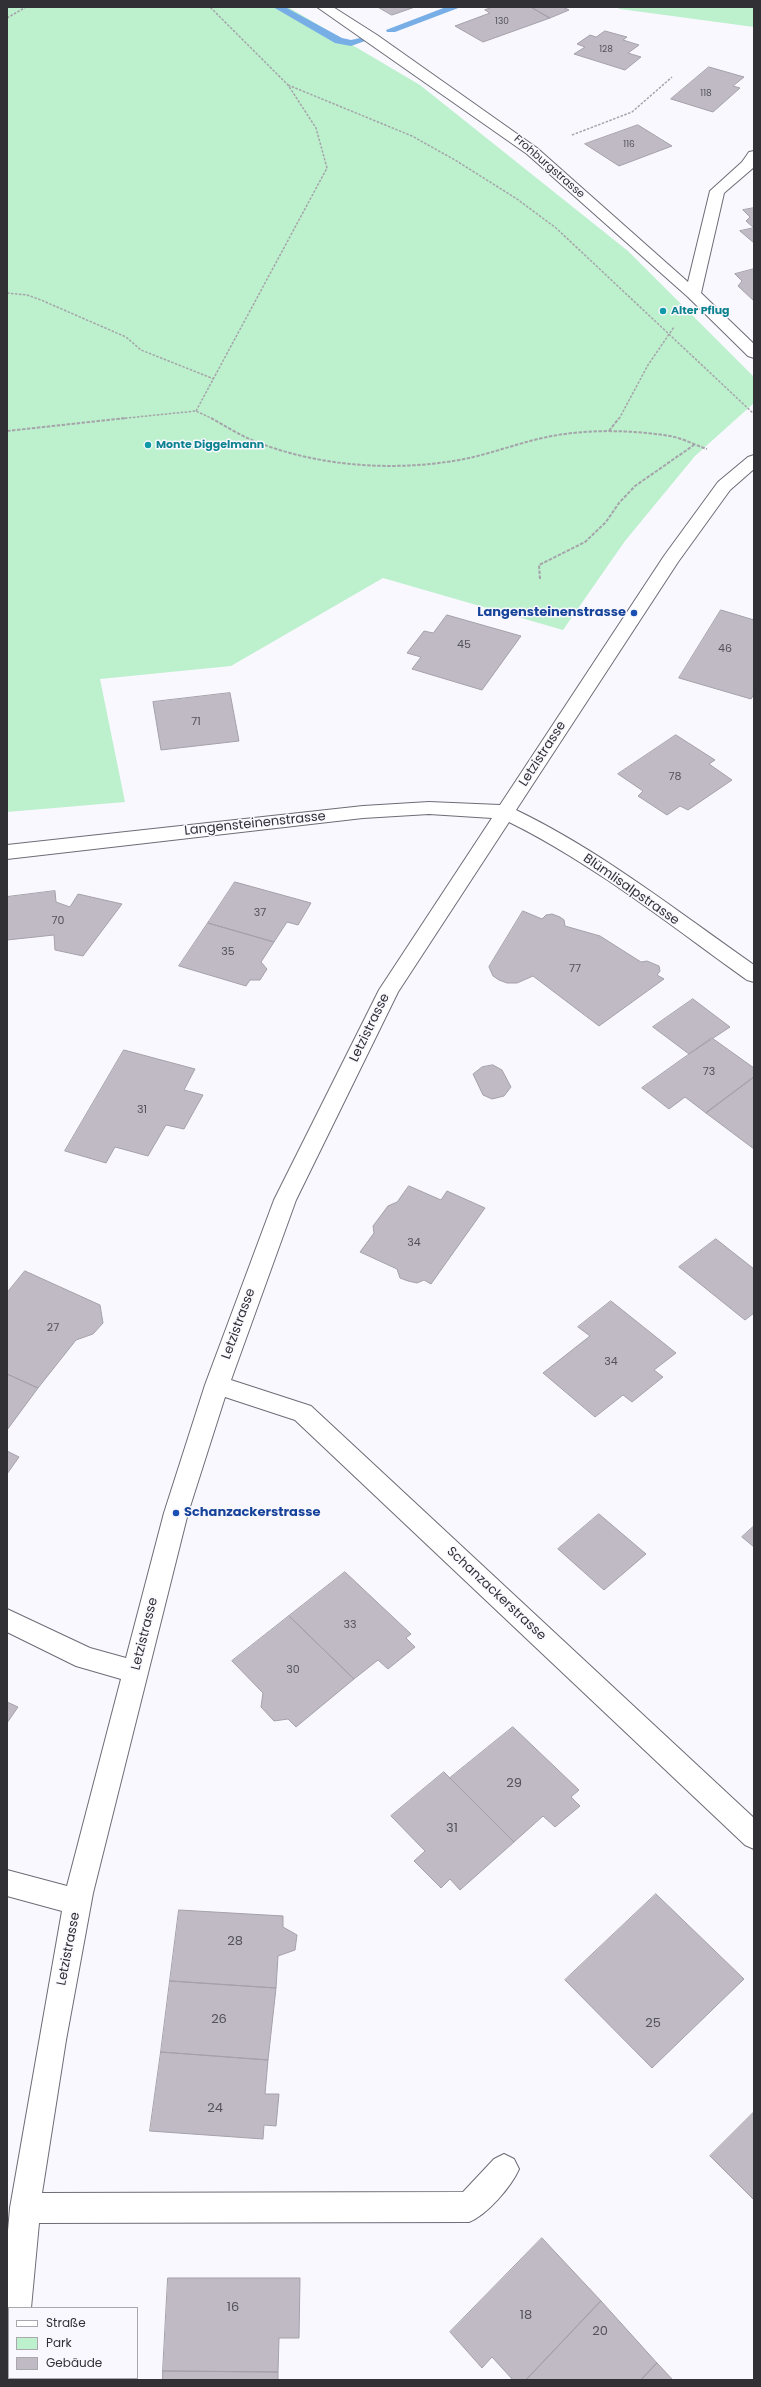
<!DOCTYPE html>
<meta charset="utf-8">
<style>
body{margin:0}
#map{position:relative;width:761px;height:2387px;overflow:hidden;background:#f9f8ff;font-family:Poppins,sans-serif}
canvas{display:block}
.frame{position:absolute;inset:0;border:8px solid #313034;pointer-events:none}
.legend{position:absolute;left:8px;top:2307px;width:130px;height:72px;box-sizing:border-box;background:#f9f8ff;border:1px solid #a9a8ae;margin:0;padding:5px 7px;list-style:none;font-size:12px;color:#313034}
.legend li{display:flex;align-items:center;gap:8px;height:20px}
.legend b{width:20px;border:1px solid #a9a8ae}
</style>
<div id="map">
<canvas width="761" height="2387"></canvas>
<div class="frame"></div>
<ul class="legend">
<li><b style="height:5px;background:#fff"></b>Straße</li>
<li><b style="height:11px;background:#bdf0cd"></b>Park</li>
<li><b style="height:11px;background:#bfbac4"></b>Gebäude</li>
</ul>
</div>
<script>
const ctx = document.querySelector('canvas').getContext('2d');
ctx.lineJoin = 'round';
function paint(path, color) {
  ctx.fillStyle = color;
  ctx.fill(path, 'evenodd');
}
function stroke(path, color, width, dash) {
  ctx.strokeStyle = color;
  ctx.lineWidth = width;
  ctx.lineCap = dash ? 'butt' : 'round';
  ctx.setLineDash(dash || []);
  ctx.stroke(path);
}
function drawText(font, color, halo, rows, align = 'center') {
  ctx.font = font + ' Poppins,sans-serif';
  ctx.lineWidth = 3;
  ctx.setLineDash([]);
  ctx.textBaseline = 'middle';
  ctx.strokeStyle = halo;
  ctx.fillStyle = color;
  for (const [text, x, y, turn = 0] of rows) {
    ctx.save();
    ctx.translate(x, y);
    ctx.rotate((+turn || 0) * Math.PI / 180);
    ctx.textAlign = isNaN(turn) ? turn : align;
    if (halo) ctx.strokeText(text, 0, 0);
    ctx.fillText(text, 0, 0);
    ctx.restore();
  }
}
const green = new Path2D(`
 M10,7H288L420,85L628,251L753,376L754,403L695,456L625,541L563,630L383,578L231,666L100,679L125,802L7,812V8Z
 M616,7H754V27L620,9Z`);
const stream = new Path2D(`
 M273,7H285L342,38L351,40L360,38L365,41L351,46L335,43Z
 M446,7H461L395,32H387L386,30Z`);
const building = new Path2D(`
 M378,7H415L392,15Z
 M493,7H531L550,18L483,42L455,26L490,13L485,10Z
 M531,7H563L569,10L550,18Z
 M605,31L627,37L623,40L639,45L628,53L641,57L625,70L574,54L585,47L577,44L590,35L596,37Z
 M709,67L744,77L733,86L740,88L713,112L671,99Z
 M638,125L672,146L619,166L585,144Z
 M754,208V228L746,221L750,217L743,210Z
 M754,228V243L740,231Z
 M754,269V301L738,286L742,281L735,274Z
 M721,610L754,620V694L751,699L679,678Z
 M447,615L521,636L482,690L412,669L421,657L407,653L424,631L433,633Z
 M230,693L239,741L161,750L153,702Z
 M676,735L715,760L709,764L732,780L688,810L680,806L667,815L638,796L643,791L618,774Z
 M235,882L311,903L298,925L287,922L274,942L208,923Z
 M55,891L56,902L70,907L78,894L122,904L83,956L55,950L54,935L7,940V897Z
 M523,911L542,919L546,915L552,914L560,917L564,920L565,926L600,936L641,962L647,961L659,966L660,971L657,975L664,979L599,1026L533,976L517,983H507L499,980L493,976L489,967Z
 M208,923L274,942L261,962L267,969L260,980H250L246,986L179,966Z
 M693,999L730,1027L689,1054L653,1027Z
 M712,1038L754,1068V1077L706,1113L685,1097L669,1109L642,1088Z
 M124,1050L195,1069L184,1090L203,1095L184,1129L166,1125L148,1156L115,1147L106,1163L65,1151Z
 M493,1065L502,1070L511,1087L504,1096L492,1099L483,1095L473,1074L482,1067Z
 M754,1077V1149L706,1113Z
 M409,1186L441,1200L447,1191L485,1208L431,1284L424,1280L417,1283L408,1281L400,1278L397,1269L360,1252L374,1233L373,1226L388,1206L397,1202Z
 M716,1239L754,1269V1313L745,1320L679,1267Z
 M25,1271L100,1305L103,1323L93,1334L76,1340L38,1388L7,1374V1293Z
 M611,1301L676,1353L654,1370L663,1377L632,1402L623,1395L595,1417L543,1373L590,1336L578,1327Z
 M7,1374L38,1388L7,1430Z
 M7,1451L19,1457L7,1474Z
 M599,1514L646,1554L604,1590L558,1549Z
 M754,1526V1547L742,1537Z
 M345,1572L411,1634L406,1638L415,1647L388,1669L378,1660L354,1679L289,1616Z
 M289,1616L354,1679L296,1727L288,1719L274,1721L261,1707L263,1693L232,1661Z
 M7,1702L18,1707L7,1723Z
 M513,1727L579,1790L571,1797L580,1806L555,1827L543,1816L514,1842L450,1778Z
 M444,1772L514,1842L460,1890L450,1879L441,1888L414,1861L425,1851L391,1816Z
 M656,1894L744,1979L652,2068L565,1980Z
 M179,1910L283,1916V1927L297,1935L295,1950L278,1956L276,1988L170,1981Z
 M170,1981L276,1988L268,2060L161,2052Z
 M161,2052L268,2060L265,2094H279L276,2126L264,2125L263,2139L150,2131Z
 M754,2112V2200L710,2156Z
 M542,2238L601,2301L526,2380H513L492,2357L482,2368L450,2332Z
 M168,2278H300L299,2338H279L278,2372L163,2371Z
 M601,2301L657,2363L641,2380H526Z
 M657,2363L673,2380H641Z
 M163,2371L278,2372V2380H163Z`);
const pathFar1 = new Path2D(`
 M7,18L26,7
 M288,85L412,136L455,160L517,199L556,228L754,414
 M572,135L632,112L672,77
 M7,293L27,295L41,300L126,337L141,350L214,379
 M196,411L327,168L316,128L288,85L210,7
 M117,419L196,411L213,419
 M619,419L648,365L674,327`);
const path = new Path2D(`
 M211,418C227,427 244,438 262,444C321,466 391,471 453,461C487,456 519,442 552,436C590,429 632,430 670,436C682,438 695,445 707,449
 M7,431L126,418
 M609,431L619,418
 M540,579L539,565L585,542L606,522L619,503L635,486L694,445`);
const minor = new Path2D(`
 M317,7H333L377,35L537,148L688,282L710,191L742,162L749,152L754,151L753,168L724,193L701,293L754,344V358L748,356L688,297L527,154Z
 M754,455V469L730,490L678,562L516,810C601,851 677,911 754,965V982L747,980C670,925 594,864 509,822L398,992L296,1200L231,1380L311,1406L754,1818V1849L745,1845L295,1420L225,1397L188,1513L93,1893L66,2040L42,2193L463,2192L494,2159L504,2154L514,2159L519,2169C511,2187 487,2215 469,2222L39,2223L31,2308H9V2320L7,2319V2242L10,2208L62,1911L7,1896V1870L67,1886L121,1679L76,1666L7,1632V1609L90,1648L126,1658L164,1513L205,1385L274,1200L379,990L492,818L429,814L363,818L7,859V845L363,806L429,802L500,805L664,556L718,482L748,457Z
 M7,2363H9V2378H24V2380H7Z`);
const markers = [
 [663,311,4,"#0f9aa8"],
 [148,445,4,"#0f9aa8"],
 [634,613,4,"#1a4fb4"],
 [176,1513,4,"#1a4fb4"]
];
const farNumbernames = [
 ["130",502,22],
 ["128",606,50],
 ["118",706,94],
 ["116",629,145]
];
const farStreetnames = [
 ["Frohburgstrasse",549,167,41]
];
const farCulturenames = [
 ["Alter Pflug",671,311],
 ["Monte Diggelmann",156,445]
];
const numberNames = [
 ["45",464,645],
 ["46",725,649],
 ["71",196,722],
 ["78",675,777],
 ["37",260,913],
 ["70",58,921],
 ["35",228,952],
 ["77",575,969],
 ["73",709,1072],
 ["31",142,1110],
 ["34",414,1243],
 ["27",53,1328],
 ["34",611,1362],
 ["33",350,1625],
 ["30",293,1670]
];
const transitNames = [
 ["Langensteinenstrasse",626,613],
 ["Schanzackerstrasse",184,1513,"left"]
];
const streetNames = [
 ["Letzistrasse",543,754,-57],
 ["Langensteinenstrasse",255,824,-6],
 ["Blümlisalpstrasse",631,890,35],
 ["Letzistrasse",370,1028,-64],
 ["Letzistrasse",239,1324,-70],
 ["Schanzackerstrasse",496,1594,43],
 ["Letzistrasse",145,1634,-76],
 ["Letzistrasse",69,1949,-79]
];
const nearNumbernames = [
 ["29",514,1784],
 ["31",452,1829],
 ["28",235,1942],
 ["26",219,2020],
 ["25",653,2024],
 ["24",215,2109],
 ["16",233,2308],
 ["18",526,2316],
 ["20",600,2332]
];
paint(green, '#bdf0cd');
paint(stream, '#77aee6');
paint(building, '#bfbac4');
stroke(building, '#a5a0aa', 1);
stroke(minor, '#6e6c76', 2);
stroke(pathFar1, '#a5a4aa', 1.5, [2.5, 1.5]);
stroke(path, '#a5a4aa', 2, [3.5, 1.5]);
paint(minor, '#fff');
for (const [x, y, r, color] of markers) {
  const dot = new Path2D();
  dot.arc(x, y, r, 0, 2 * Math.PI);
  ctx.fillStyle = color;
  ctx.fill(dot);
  stroke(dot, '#f9f8ff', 1.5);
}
drawText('9px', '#545258', null, farNumbernames);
drawText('11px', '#313034', '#f9f8ff', farStreetnames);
drawText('bold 11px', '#0d838f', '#f9f8ff', farCulturenames, 'left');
drawText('11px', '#545258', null, numberNames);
drawText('bold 13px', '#164399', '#f9f8ff', transitNames, 'right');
drawText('13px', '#313034', '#f9f8ff', streetNames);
drawText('13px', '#545258', null, nearNumbernames);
</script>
